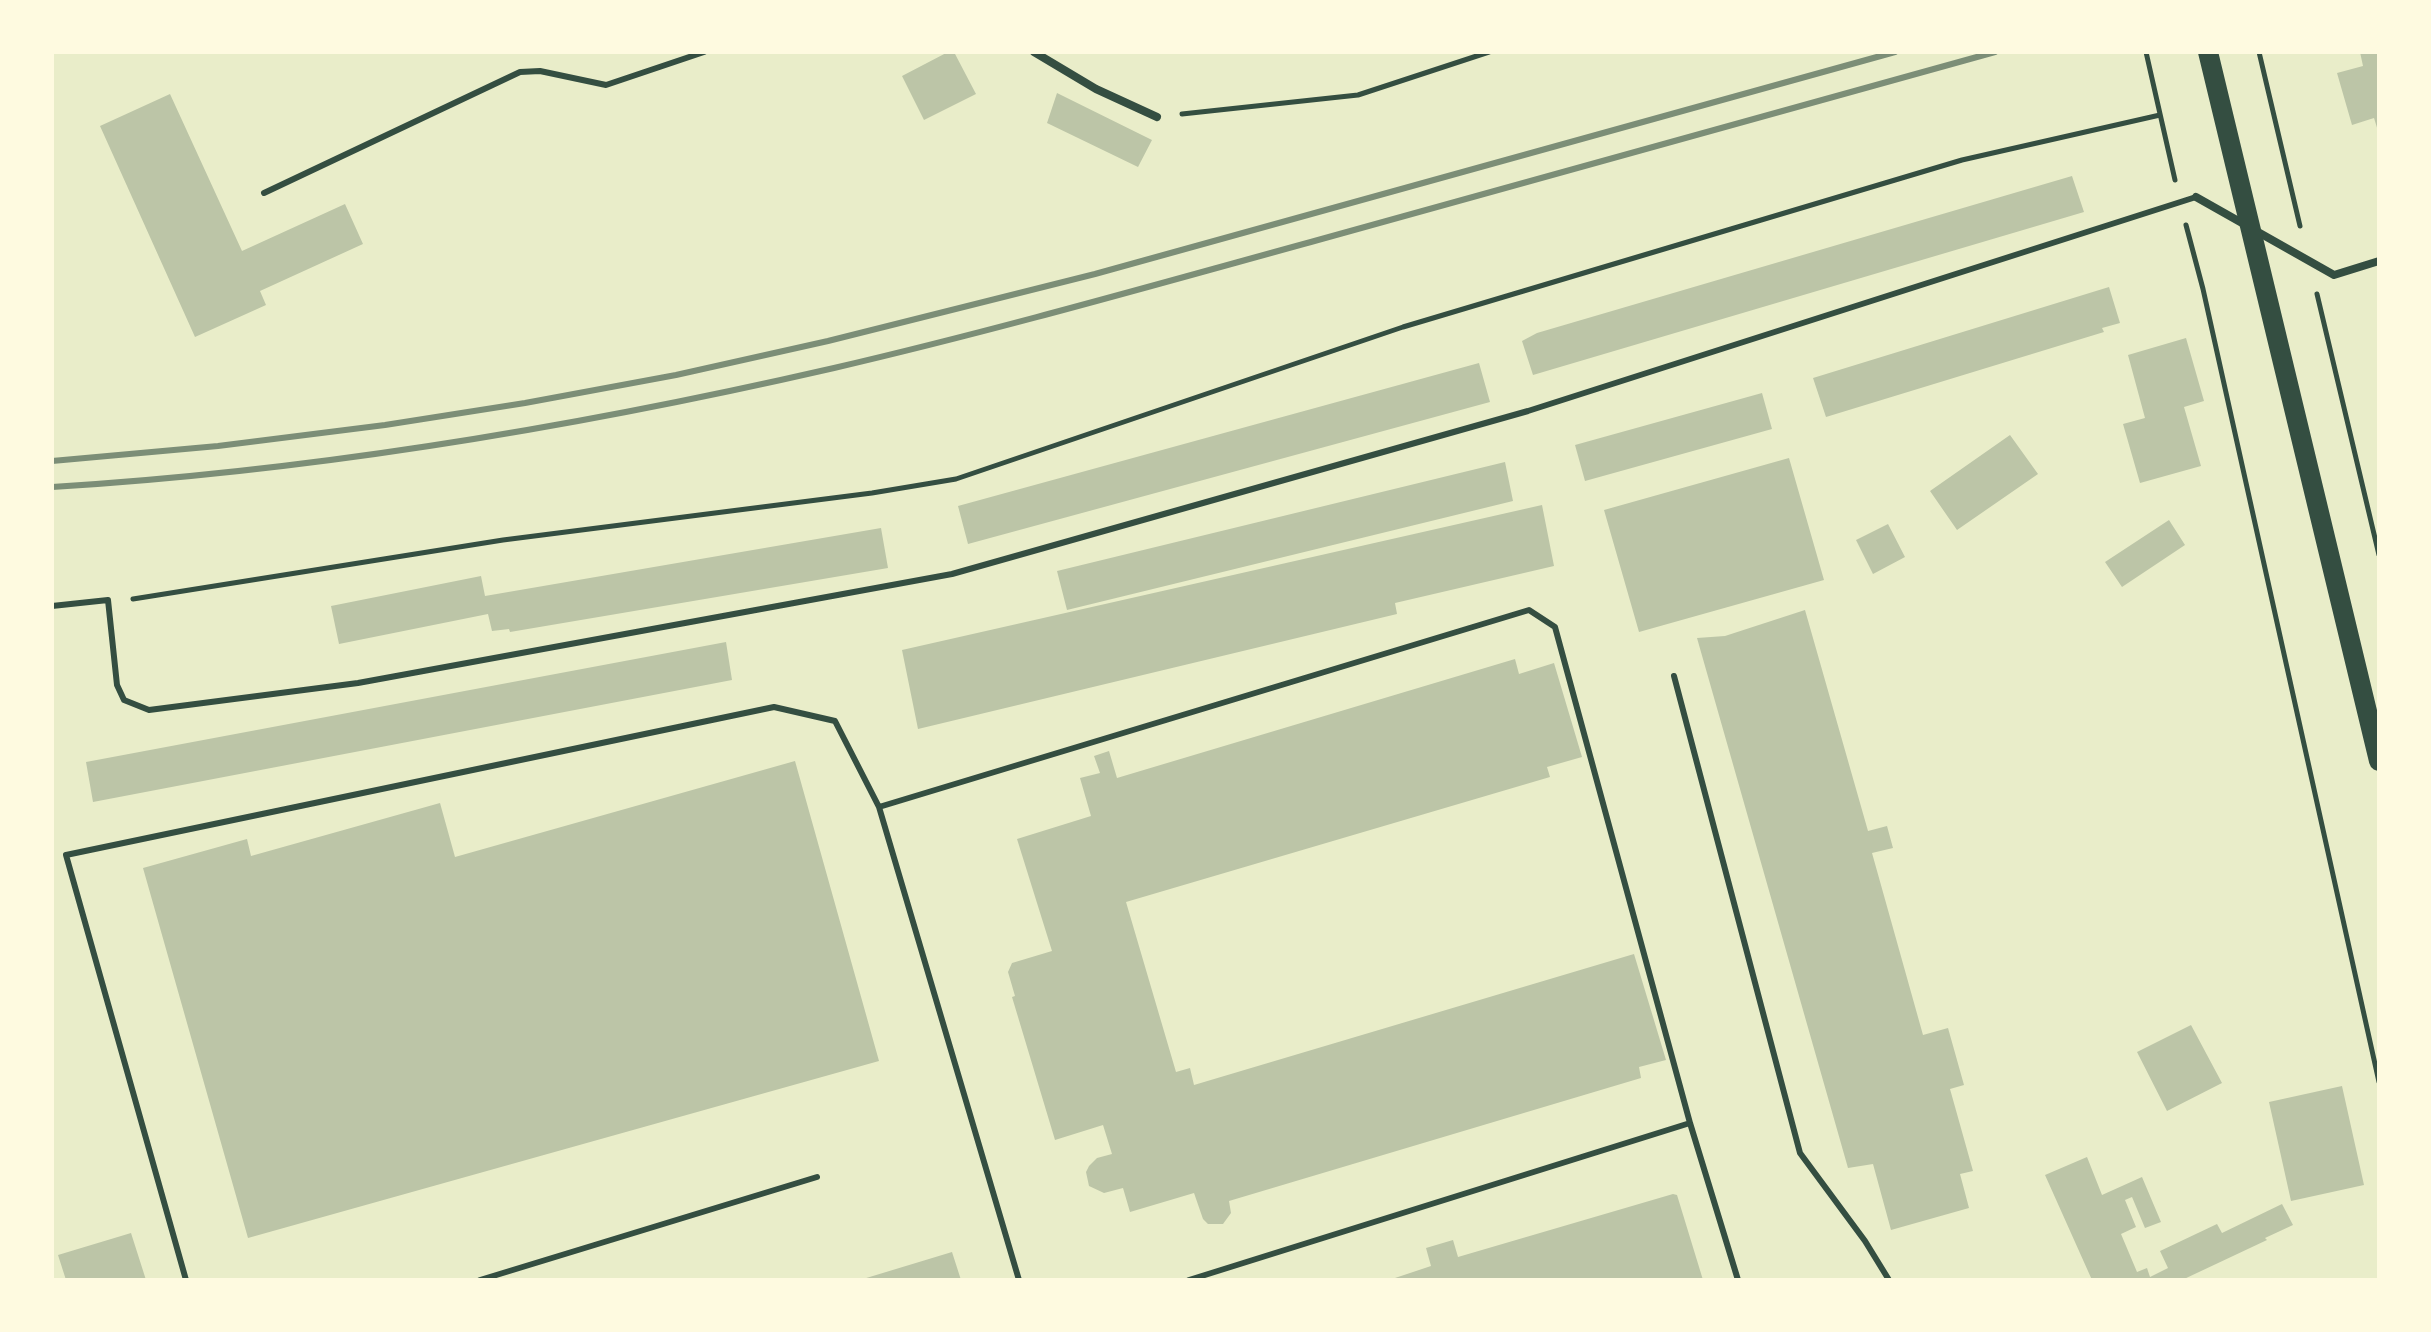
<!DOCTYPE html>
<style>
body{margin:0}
#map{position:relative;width:2431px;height:1332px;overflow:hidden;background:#e9edc9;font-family:Helvetica,sans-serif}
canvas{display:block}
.frame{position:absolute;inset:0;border:54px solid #fefae0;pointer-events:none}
</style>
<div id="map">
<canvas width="2431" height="1332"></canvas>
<div class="frame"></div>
</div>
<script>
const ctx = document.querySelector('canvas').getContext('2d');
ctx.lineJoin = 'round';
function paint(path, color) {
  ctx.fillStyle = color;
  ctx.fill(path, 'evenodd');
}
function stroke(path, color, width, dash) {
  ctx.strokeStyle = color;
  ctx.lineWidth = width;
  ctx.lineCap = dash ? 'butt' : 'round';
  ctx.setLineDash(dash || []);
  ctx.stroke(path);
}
const building = new Path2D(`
 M948,52H954L976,94L924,120L902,76Z
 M2360,52H2379V134L2374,118L2352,125L2337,73L2363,66Z
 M1057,93L1152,140L1138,167L1047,123Z
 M170,94L242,251L345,204L363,244L260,291L266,305L195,337L100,126Z
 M2072,176L2084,212L1533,375L1522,341L1537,333Z
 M2109,287L2120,323L2102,328L2104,332L1826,417L1813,378Z
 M2186,338L2204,401L2184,407L2201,466L2140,483L2123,424L2145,418L2128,355Z
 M1479,363L1490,402L968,544L958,506Z
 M1762,393L1772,429L1585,481L1575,445Z
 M2010,435L2038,474L1957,530L1930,491Z
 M1789,458L1824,580L1639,632L1604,510Z
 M1505,462L1513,501L1067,610L1057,571Z
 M1542,505L1554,566L1395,603L1397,614L918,729L902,650Z
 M2169,520L2185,545L2122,587L2105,562Z
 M1888,524L1905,557L1873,574L1856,540Z
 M881,528L888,568L510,632L509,629L492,631L488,614L339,644L331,606L481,576L485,596Z
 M1805,610L1868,831L1887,826L1893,848L1872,853L1923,1035L1948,1028L1964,1085L1950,1089L1973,1171L1960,1174L1969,1208L1891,1230L1873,1164L1848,1168L1697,638L1725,636Z
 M726,642L732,680L93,802L86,762Z
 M1515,659L1519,674L1554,663L1582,757L1547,767L1550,777L1126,902L1176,1072L1190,1068L1194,1085L1634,954L1666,1060L1639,1067L1641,1078L1229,1201L1231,1213L1223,1224H1208L1203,1219L1194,1193L1130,1212L1123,1188L1104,1193L1089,1186L1086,1172L1089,1166L1097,1158L1112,1154L1103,1125L1055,1140L1012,997L1015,996L1008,972L1012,963L1052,951L1017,839L1091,816L1080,778L1100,773L1094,756L1109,751L1117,778Z
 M795,761L879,1061L248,1238L143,868L247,839L251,856L440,803L455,857Z
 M2191,1025L2222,1083L2167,1111L2137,1052Z
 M2342,1086L2364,1185L2291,1201L2269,1102Z
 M2087,1157L2102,1195L2142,1177L2161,1222L2145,1228L2132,1197L2125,1200L2136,1227L2121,1234L2137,1272L2147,1268L2150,1277L2168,1268L2160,1251L2217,1224L2222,1233L2282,1204L2293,1225L2265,1238L2267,1240L2182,1280H2092L2045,1175Z
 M1673,1194L1677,1195L1703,1280H1389L1431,1266L1426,1248L1453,1240L1458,1257Z
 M131,1233L146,1280H66L58,1255Z
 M952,1252L961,1280H863V1279Z`);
const path = new Path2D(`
 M2146,52L2175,180
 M2259,52L2300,226
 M1182,114L1358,95L1489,52
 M2186,225L2203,289L2379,1082
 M2317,294L2379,555
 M133,599L503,540L872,493L956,479L1403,327L1962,160L2160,115`);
const service = new Path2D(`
 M264,193L520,72L540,71L606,85L704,52
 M52,606L108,600L117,685L124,700L149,710L358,683L952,574L1528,411L2196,197
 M1674,676L1800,1153L1865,1241L1889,1280
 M186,1280L66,855L774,707L835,721L879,807
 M480,1280L817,1177
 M1019,1280L879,807L1529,610L1555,627L1690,1123L1738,1280
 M1189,1280L1690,1123`);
const minor = new Path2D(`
 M1034,52L1096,89L1157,117
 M2196,197L2334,275L2379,261`);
const primary = new Path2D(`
 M2208,52L2379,761`);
const rail = new Path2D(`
 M52,461L218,446L385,425L525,403L676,375L828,341L1095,274L1895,52
 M52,487C315,471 577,427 834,368C997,330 1158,284 1318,240C1544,177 1769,115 1995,52`);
paint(building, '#bcc5a7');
stroke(path, '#344e41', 5);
stroke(service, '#344e41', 6);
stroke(minor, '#344e41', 8);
stroke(primary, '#344e41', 20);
stroke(rail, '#7c8e77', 6);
</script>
